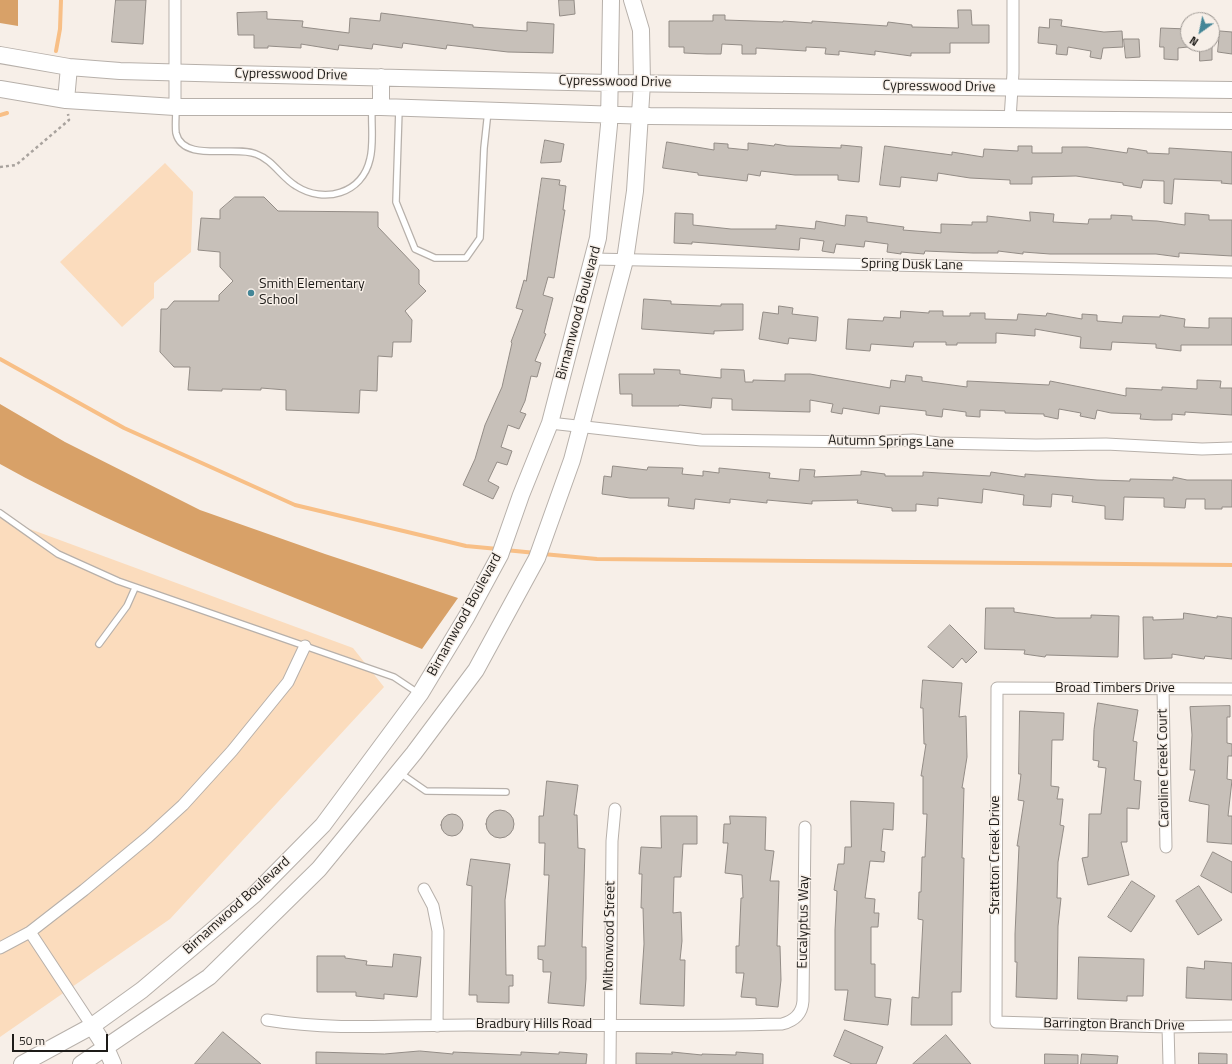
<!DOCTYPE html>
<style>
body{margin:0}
#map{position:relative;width:1232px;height:1064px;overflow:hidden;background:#f7efe8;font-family:"Titillium Web",sans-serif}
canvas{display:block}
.north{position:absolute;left:1180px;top:12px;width:40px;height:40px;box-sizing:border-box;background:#f7efe8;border:1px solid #a09a95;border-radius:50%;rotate:213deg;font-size:11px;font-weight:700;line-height:16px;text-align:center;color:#1d1b18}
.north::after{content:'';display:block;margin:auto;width:14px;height:18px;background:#448697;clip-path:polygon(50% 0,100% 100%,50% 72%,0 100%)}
.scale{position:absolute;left:12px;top:1034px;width:96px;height:18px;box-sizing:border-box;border:2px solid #1d1b18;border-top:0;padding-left:5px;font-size:12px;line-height:14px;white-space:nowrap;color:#1d1b18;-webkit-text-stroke:3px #f7efe8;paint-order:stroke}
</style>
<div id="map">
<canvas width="1232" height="1064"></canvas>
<div class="north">N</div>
<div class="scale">50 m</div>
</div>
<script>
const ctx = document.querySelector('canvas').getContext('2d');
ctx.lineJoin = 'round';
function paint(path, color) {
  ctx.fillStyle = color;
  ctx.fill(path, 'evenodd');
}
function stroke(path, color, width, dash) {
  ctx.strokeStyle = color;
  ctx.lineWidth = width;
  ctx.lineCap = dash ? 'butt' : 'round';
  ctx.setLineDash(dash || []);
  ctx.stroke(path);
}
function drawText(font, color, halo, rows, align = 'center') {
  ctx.font = font + ' "Titillium Web",sans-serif';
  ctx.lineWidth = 3;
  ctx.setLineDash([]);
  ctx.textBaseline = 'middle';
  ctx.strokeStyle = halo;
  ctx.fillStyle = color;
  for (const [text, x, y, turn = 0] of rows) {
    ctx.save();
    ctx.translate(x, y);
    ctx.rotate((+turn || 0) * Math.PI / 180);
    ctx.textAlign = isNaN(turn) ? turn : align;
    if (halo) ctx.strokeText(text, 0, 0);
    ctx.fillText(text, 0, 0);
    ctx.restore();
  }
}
const green = new Path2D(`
 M165,163L193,192L191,252L154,283V298L122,327L60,262Z
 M0,518L353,648L384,687L170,919L0,1037Z`);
const forest = new Path2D(`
 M0,0H18V26L0,23Z
 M0,404L65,442L200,510L325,554L458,598L422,649C280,591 134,538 0,464Z`);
const stream = new Path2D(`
 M56,51L60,29L61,0
 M0,115L7,113
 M0,359L124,428L295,505L466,546L498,549
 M505,550L536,553
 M543,554L597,559L1232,565`);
const building = new Path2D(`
 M116,0H146L143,44L112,42Z
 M559,0H574L575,14L560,16Z
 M958,10H971L972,25H989V43H950V53H911V56L875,51V55L839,51V55L825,54L826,48L806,47V51L756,48V54H742V45L722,44L721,54H707L684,53V47H669V21H713V15H725V20L783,22V21L812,23V21L887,26L888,22L912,25V27L958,28Z
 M267,12V19L303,21L302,27L349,33L350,18L380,21L381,13L473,25V27L527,31V22L554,24L553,53L508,52L447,45L446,49L403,43L402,48L373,44L372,49L339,45L338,50L301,44V48L268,46V48H254V35H238L237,13Z
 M1050,19L1062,20L1061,26L1104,32L1122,31L1123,47L1103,48L1101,59L1090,57L1091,51L1068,47L1067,55L1056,54L1057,45L1038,43L1039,27L1049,28Z
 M1161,28L1188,29V47L1178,48V60L1164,59V47H1160Z
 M1220,31L1232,32V54L1218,52Z
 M1124,39H1139L1140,57L1126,58Z
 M1200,44H1212V60L1200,61Z
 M545,140L564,144L561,162L541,163Z
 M667,142L714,150V143L728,144V148L748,150V143L774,146L775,144L787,146L841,148V145L862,147L859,182L838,180V175H795L761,171L760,176L748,174L747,181L698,175V173L663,168Z
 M885,146L952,155V152L983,157L984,149L1018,151V146H1032V153H1062V147H1087L1127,153L1128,148L1147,151V153L1169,154V148L1232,152V184L1221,183L1222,181L1174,179L1172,204L1164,203V181L1143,180L1141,188L1123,185V183L1076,176L1032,177V184H1010V180L970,178L938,173L937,181L901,177L900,187L880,185Z
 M542,178L560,180L559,185L566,186L563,210H565L554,278L548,277L543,295L553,298L544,333L546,334L535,361L541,363L537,377L531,376L525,401L520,412L526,414L519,429L508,425L501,447L512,451L507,465L497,462L488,481L499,487L493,499L463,485L475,459L485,425L502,387L512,343L511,342L523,310L516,308L524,280L526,281Z
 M235,197H264L278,211L378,212V227L419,270V284L426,291L405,311L412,320L411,342H393L392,357L378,356L377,391L360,390L359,413L286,410V390L261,388V390L222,389V391L188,390L190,367H174L160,352L161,309H167L174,301H219V295L233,281L220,267V252L198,250L201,218L220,219V210Z
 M1030,212L1054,214L1053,222L1088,224L1089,219H1111V215L1132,216V220L1157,221L1185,225V213L1209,215V220H1232V256L1179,253V257L1156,254H1050L1023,252V254L998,251V253H973L925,251L924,254L901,252V254L887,252L888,244L865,241L864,247L836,244L834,253L822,251L824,241L800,238L799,250L692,242V244L674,243L675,213L693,214V225L731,229H776V225L815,229L816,221L845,226L846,215L867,217V222L904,227L903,230L941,233V224L972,225V222H987V216L1030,221Z
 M644,299L671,301V304L721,306V304H743V330L714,331V334L642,329Z
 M779,306L793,308L792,314L818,317L816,341L789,338L788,344L759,339L763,312L778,314Z
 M901,311L929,313V311H943V316H970V313H985V319L1017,320L1018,314L1046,316L1047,313L1082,319V314L1097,315V321L1122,323L1123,316L1160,317V315L1185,319L1184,327L1209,328V318H1232V345H1181V351L1156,348V344L1112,342L1111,350L1080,348L1081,337L1035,329V336L996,333V343H957V345H946V342H914L913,347L871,344L870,351L846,349L848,319L883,321L884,317L900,318Z
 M654,369L680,370V374L721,378V369L744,370L745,382H753V380L785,381V374H810L890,388L891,380L905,382L906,375L922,377V381L967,387V381L1049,385L1050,381L1126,396V388L1162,390V387L1197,389V380L1221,381L1220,388H1232V415L1185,412V415L1172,414V420H1154L1140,419L1141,414L1111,413L1097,410L1095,419L1080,416L1081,413L1059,409L1058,419L1044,416V414L1005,413V411L980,410V417L966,416V412L943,409L942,417L926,415V411L880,406L879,414L843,408L842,414L831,412L833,404L810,400V412L732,410V399L712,398L711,408L679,405V406H632V394H620L619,374H654Z
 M613,466L647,470L648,467L683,468L682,474L703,476V471L719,473V468L770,473L769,478L799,481L800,469L815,470L814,477L861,475V471L885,474V476H923V472L990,476L991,472L1025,477V474L1097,480L1130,481V479L1173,480V477L1187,480H1232V507H1222V509H1205V499H1186L1185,508L1164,507V498L1124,497L1123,520L1105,519V506L1072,502L1073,496L1052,494L1051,507L1023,505L1024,495L983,489L982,503L938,498V506L916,504V511H892V508L857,503L858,500L812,501V504L767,500V503L730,499V503L695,499L694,509L668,506L669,498H630L602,494L604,476L611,477Z
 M986,608H1014V612L1056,618H1091V615L1119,616L1118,657L1046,655L1045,657L1024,654L1025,650L985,649Z
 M1184,613L1217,618V616L1232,618V659L1205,656L1204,659L1172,654V658L1144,659L1143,617H1153V620L1183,619Z
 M950,625L977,652L966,663L962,658L953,668L928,647Z
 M923,680L962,683L959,717L966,716L967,757L962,788H964L962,858H964L961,992H952V1025H911L912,997L919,998L923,920L918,919L919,892H921L922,857H925L927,814H923V776H921L926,744H924L923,708H921Z
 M1098,703L1138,710L1133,741L1137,742L1134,780L1141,781L1139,809L1127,808V842H1121L1129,875L1088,885L1082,858L1088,857L1089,814H1101L1106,768L1098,767L1099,761L1093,760L1094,730Z
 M1230,706V717H1227V743L1232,744V756H1228L1227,779L1232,780L1228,816H1232V844L1207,842L1209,805L1189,801L1195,770H1190L1192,735L1190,707Z
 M1020,711L1064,713L1063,740H1052L1051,786L1059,787L1057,799H1063L1060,825L1064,826L1058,862L1057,898H1061L1058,926L1057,999L1016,997L1017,962H1015V934L1019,846H1017L1024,801L1018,800L1021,774H1019Z
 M547,781L578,785L574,815H577L578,848L585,849L582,947H586V979L584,1006L548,1003L551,972H543V960L538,959V946H545L549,875H544L545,843H539V816H543Z
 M851,801L894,803L893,830L883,829L881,851L885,852L884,862L870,861L865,898L875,899L874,913H879L878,927H871V964H875V997L891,999L888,1025L844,1020L848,990H835V930L837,891L834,890L838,864H844L845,847H851Z
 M486 824a14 14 0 1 1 28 0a14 14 0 1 1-28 0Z
 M441 825a11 11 0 1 1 22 0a11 11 0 1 1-22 0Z
 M661,816H697V844H683L681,877H674L673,913L681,912L682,941L680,960H685L684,1006L640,1004L644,944L643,908H641L642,874H639L641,847L661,848Z
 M730,816L766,817L765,850L774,851L770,881H779L777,946H780L781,980L778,1007L756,1005V998L741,997L744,973H736V946H739L741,898H743L742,875L725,873L728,843H723L724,824H730Z
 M1213,852L1232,862V893L1201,876Z
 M471,859L510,864L505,900L506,975H513V986H509V1003L477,1002V995H469L472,886L467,885Z
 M1132,881L1155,896L1131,932L1108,917Z
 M1199,886L1222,920L1198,935L1176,901Z
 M394,954L421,957L417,997L384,994V999L356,996V992H317V956H345V958L367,961L366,965L392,967Z
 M1079,957L1144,959L1143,996H1127V1001L1078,999Z
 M1205,961L1232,963V1000L1186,998L1187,967L1204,969Z
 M845,1030L883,1047L876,1064H852L834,1056Z
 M223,1032L261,1064H195Z
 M946,1035L971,1064H913Z
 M420,1051L453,1054V1052L521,1055V1052L559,1054V1052L587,1054L586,1064H316V1052L384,1054Z
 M672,1052L702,1055V1054L736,1055V1052L763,1054V1064H636V1053L672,1054Z
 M1199,1053L1227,1054V1064H1199Z
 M1045,1054L1078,1055V1064H1045Z
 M1082,1054L1118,1056L1117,1064H1081Z`);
const path = new Path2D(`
 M0,167L16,165L69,120L68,114`);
const lane = new Path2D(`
 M176,109C176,117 175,126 176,133C183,163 235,145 256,154C273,160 281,177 296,186C324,204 362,194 370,159C374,144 371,124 372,108
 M399,109L396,202L415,249L435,258H466L480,238L484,148L488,111
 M0,513L58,554L118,581L394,677L418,693
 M99,644L127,606L135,588
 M400,773L426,791L506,792`);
const street = new Path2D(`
 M175,0V107
 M1010,119L1013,73V0
 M593,259L1232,272
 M550,423L701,440L867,442L913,440L939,443L1036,445L1106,444L1202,449L1232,448
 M1163,689L1166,847
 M1232,689L997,688L996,1022L1168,1027L1232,1026
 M424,889L433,906L438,931L437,1026
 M30,932L92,1026
 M0,948L30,932L84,890L148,837L183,805L232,751L288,682L305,646
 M267,1020C333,1031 402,1025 469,1025C573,1025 678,1027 782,1024C794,1021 802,1014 803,1001L805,827
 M1168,1027L1169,1064
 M610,1064L612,841L615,809`);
const secondary = new Path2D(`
 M0,55L69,67L120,71L233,74L610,83L1232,90
 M0,89L66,100L175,107H381L650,116L1232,121
 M66,100L69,67
 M381,107V77
 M92,1026L106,1048L113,1064
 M22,1064L92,1026L142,990L254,895L323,825L420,694L467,616L500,555L521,495L550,423L598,238L609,125L611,0
 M81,1064L209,977L319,869L414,753L476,670L537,558L572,460L625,260L635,191L642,83L641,30L632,0`);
const markers = [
 [251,293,4,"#448697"]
];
const streetNames = [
 ["Cypresswood Drive",291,75,1],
 ["Cypresswood Drive",615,82,1],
 ["Cypresswood Drive",939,87,1],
 ["Spring Dusk Lane",912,265,1],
 ["Birnamwood Boulevard",579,313,-75],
 ["Autumn Springs Lane",891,442,1],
 ["Birnamwood Boulevard",465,615,-61],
 ["Broad Timbers Drive",1115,689],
 ["Caroline Creek Court",1164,768,-91],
 ["Stratton Creek Drive",996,855,-90],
 ["Birnamwood Boulevard",237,906,-42],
 ["Eucalyptus Way",804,922,-89],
 ["Miltonwood Street",610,936,-89],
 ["Bradbury Hills Road",534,1025],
 ["Barrington Branch Drive",1114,1025,1]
];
const poiNames = [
 ["Smith Elementary",259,285],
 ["School",259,301]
];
paint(green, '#fbdcbd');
paint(forest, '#d8a168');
stroke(stream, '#f8bf86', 4);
paint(building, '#c7c0b9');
stroke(building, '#938c86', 1);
stroke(lane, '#b7b0aa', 8);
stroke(street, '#b7b0aa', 13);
stroke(secondary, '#b7b0aa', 18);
stroke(path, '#a9a39e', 2.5, [3, 3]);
stroke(lane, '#fff', 5.5);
stroke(street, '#fff', 11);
stroke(secondary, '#fff', 16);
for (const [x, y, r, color] of markers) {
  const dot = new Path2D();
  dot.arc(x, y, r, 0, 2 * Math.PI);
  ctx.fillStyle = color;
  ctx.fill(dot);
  stroke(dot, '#f7efe8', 1.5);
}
drawText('14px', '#1d1b18', '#f7efe8', streetNames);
drawText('14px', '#1d1b18', '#f7efe8', poiNames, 'left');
</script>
